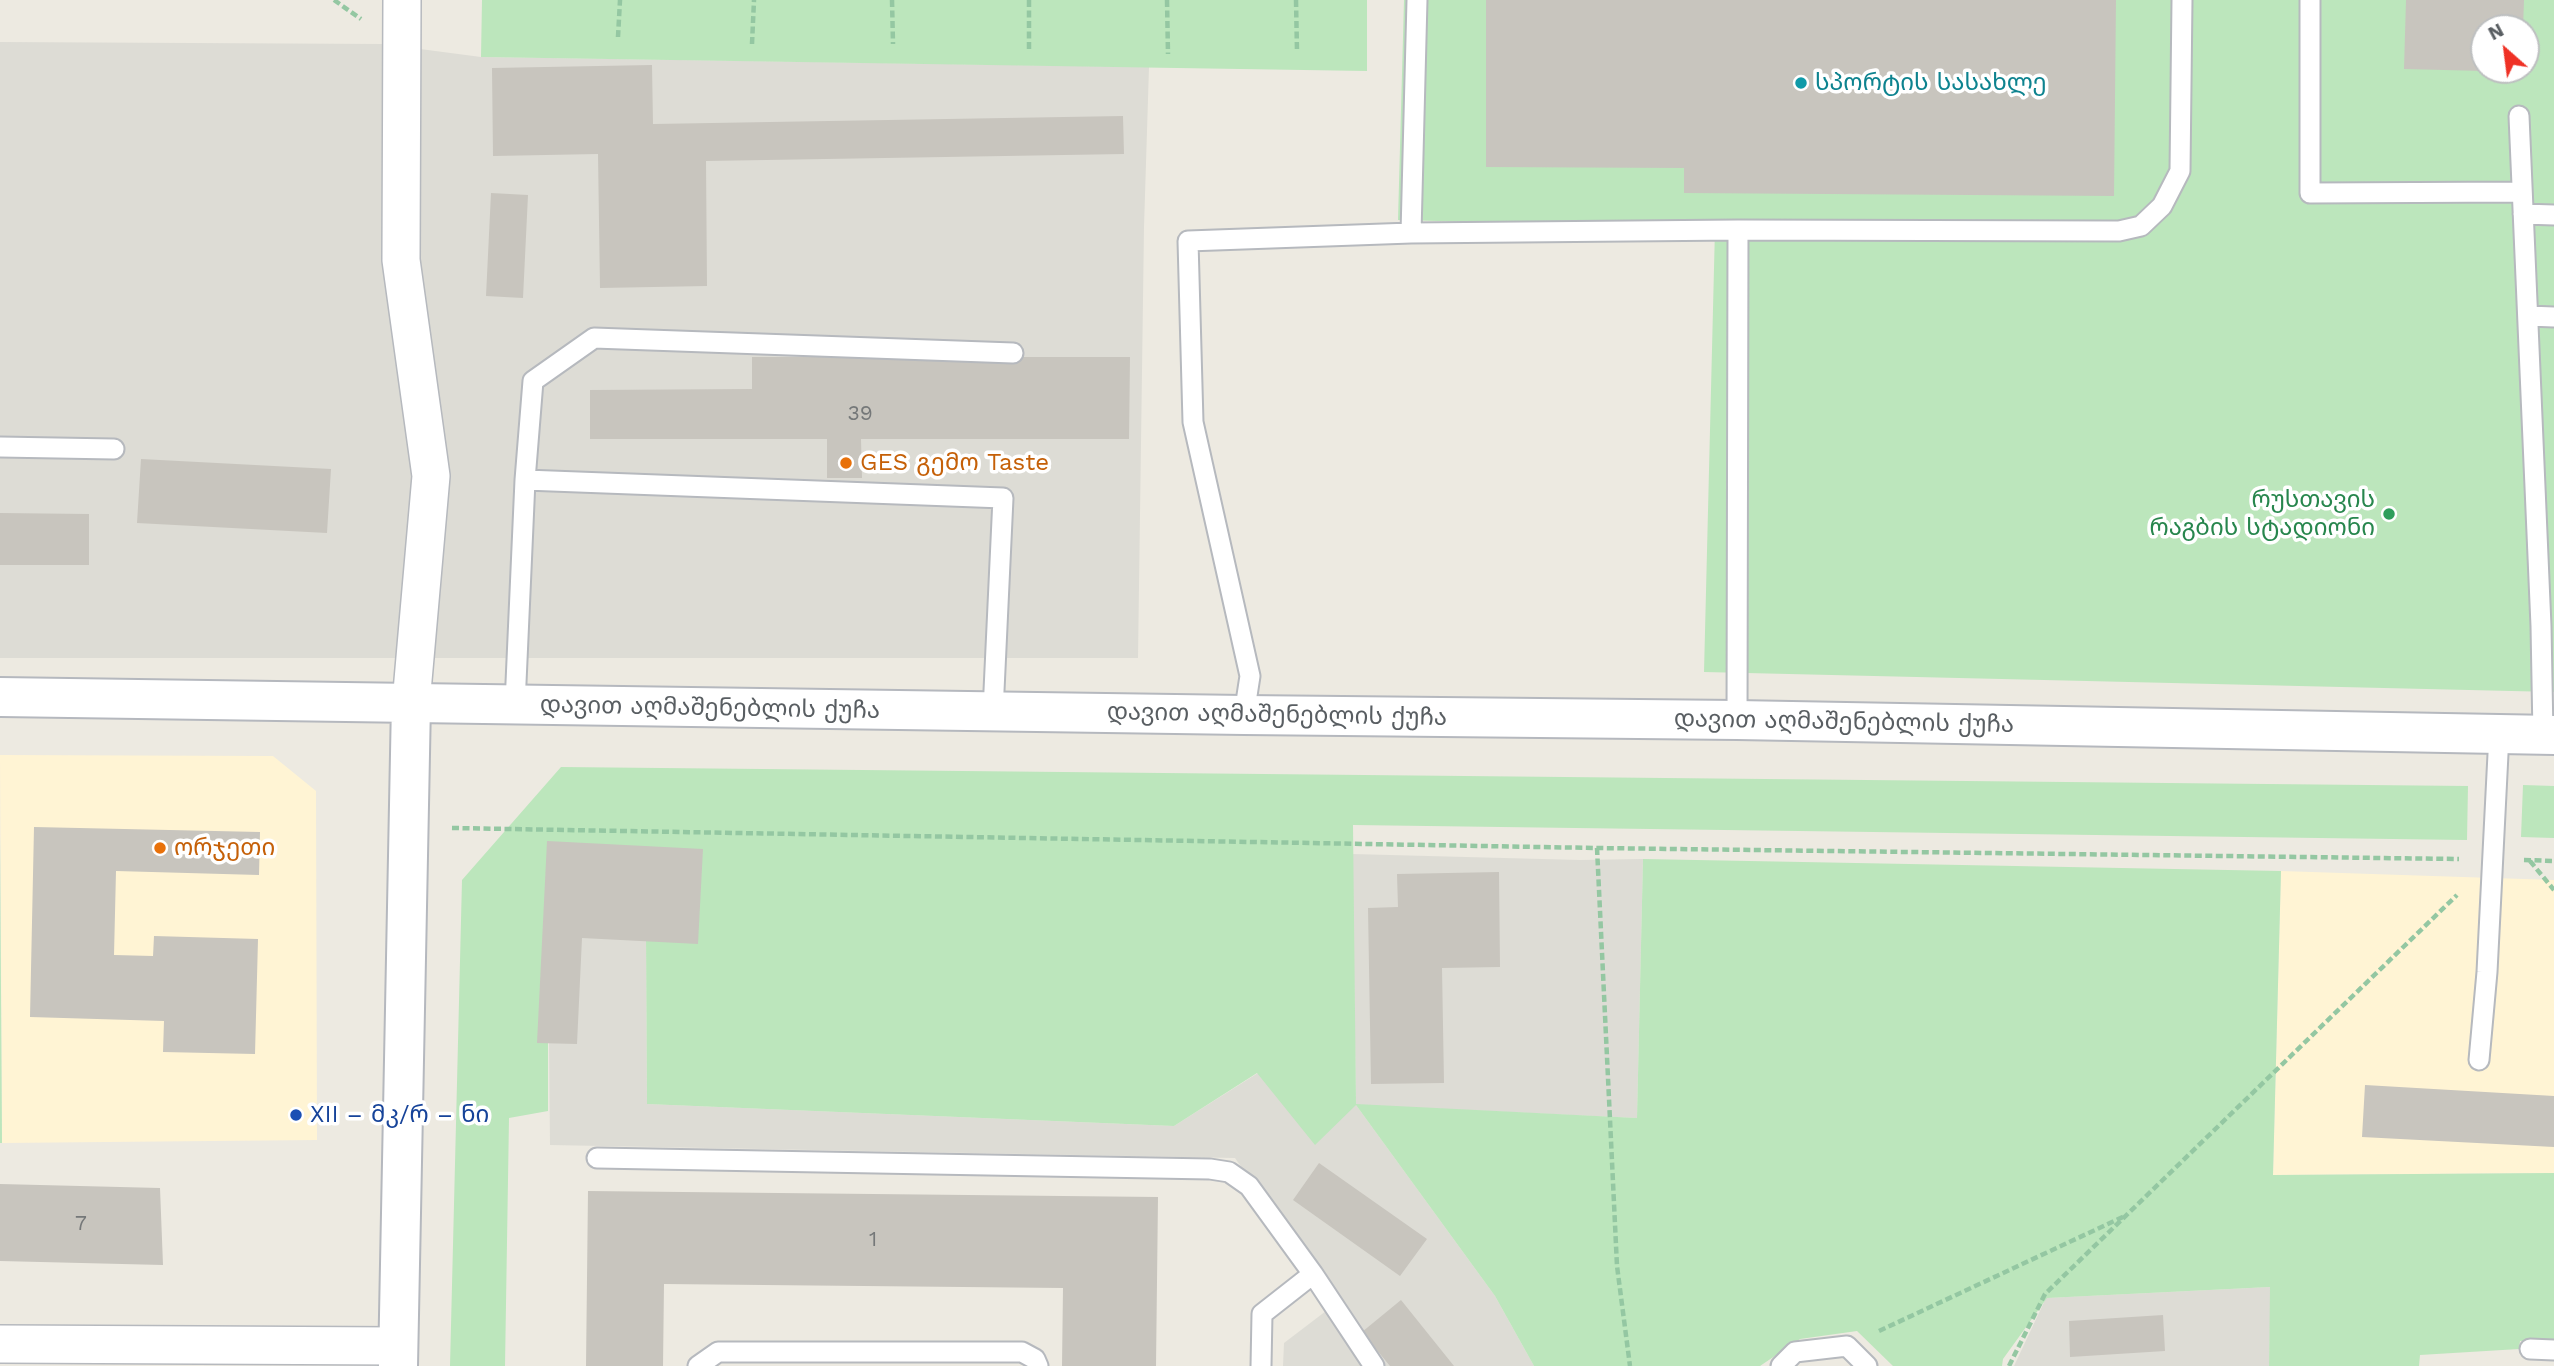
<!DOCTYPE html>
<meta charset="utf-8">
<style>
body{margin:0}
#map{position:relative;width:2554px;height:1366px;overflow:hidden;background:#edeae1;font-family:"Work Sans",sans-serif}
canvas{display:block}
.north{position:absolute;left:2470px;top:14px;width:70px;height:70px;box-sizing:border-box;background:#fff;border:2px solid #bdbfc0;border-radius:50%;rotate:332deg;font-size:19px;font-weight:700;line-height:28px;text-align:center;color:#595e62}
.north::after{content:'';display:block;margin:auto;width:24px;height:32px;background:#ef3125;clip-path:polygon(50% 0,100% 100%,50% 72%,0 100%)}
</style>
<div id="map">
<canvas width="2554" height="1366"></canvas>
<div class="north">N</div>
</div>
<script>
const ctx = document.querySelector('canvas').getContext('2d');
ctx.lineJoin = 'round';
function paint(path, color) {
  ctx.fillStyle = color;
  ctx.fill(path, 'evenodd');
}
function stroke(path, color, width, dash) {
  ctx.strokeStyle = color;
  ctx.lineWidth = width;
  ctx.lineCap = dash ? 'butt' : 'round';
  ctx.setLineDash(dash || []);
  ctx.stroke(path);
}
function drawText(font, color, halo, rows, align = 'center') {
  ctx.font = font + ' "Work Sans","Noto Sans Georgian",sans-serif';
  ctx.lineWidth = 7;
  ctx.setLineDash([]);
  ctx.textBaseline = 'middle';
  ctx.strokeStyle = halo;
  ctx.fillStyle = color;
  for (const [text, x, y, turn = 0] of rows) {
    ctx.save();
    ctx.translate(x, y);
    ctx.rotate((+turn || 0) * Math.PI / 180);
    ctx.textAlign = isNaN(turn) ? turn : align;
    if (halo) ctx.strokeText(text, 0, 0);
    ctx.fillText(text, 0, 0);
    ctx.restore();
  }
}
const commercial = new Path2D(`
 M0,755L273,756L316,791L317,1140L2,1143Z
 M2281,871L2554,880V1173L2273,1175Z`);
const industrial = new Path2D(`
 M0,42L382,44L481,57L1149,67L1144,227L1138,658H0Z
 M1352,854L1580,860L1643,859L1637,1118L1356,1105L1495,1296L1534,1366H1381L1235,1158L550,1145L548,931L646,934L647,1104L1174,1126L1258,1073L1356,1105Z
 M2271,1287L2269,1366H2014L2046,1298Z
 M1326,1311L1362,1366H1283L1284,1343Z`);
const green = new Path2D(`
 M482,0H1367V71L481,57Z
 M1404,0H2554V692L1704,672L1715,228L1398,220ZM2484,28H2526V70H2484Z
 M561,767L2468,786L2467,840L1353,825L1356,1104L1637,1118L1643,859L2281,871L2273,1175L2554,1173V1342L2520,1341L2519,1349L2420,1355L2419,1366H2269L2270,1287L2047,1298L2003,1359L2002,1366H1893L1857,1331L1800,1339L1760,1366H1534L1495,1296L1356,1105L1315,1145L1257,1073L1174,1126L647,1104L646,934L548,932V1111L509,1118L505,1366H450L462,880Z
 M2523,785L2554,786V838L2521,837Z
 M0,834L2,1143H0Z`);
const building = new Path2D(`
 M1486,0H2116L2114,196L1684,193V168L1486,167Z
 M2406,0H2524L2523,28H2484V71L2404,69Z
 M652,65L653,124L1123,116L1124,154L706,161L707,286L600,288L598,154L493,156L492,68Z
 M491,193L528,195L523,298L486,296Z
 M752,357H1130L1129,439H861L862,478H827V439H590V390L752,389Z
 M141,459L331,469L327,533L137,523Z
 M0,513L89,514V565H0Z
 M34,827L260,832L259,875L116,871L114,955L153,956L154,936L258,939L255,1054L163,1052L164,1021L30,1017Z
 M547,841L703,849L698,944L582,938L577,1044L537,1043Z
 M1499,872L1500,967L1442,968L1444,1083L1371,1084L1368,908L1398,907L1397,874Z
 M2365,1085L2554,1096V1147L2362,1137Z
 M1319,1163L1427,1239L1400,1276L1293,1200Z
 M0,1184L160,1188L163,1265L0,1261Z
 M588,1191L1158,1197L1156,1366H1062L1063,1288L664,1284L663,1366H586Z
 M1401,1300L1454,1366H1390L1362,1332Z
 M2163,1315L2165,1351L2070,1357L2069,1321Z`);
const path = new Path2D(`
 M334,0L361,19
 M892,0L893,44
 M1029,0V51
 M1167,0L1168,54
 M1296,0L1297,51
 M618,37L620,0
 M752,44L754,0
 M452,828L1597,848L2459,859
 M1597,848L1617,1266L1630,1366
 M2524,860L2554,861
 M2530,861L2554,890
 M1879,1331L2125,1216
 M2009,1366L2045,1294L2457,895`);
const lane = new Path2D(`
 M1417,0L1411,233L1738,230L1737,720
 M2310,0V193L2522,192
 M2519,116L2541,626L2543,735
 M2523,214L2554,215
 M1738,230L2119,231L2141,226L2162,206L2180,171L2182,0
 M2528,316L2554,317
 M0,447L114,449
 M525,480L533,381L594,338L1013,353
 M515,705L525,480L1003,498L993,712
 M1244,715L1250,676L1193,422L1188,241L1411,233
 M2479,1060L2487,972L2499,734
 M597,1158L1210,1169L1229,1172L1249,1186L1313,1274L1374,1366
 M2530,1349L2554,1350
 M698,1366L718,1352H1022L1035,1359L1038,1366
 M1261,1366L1262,1314L1313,1274
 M1781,1366L1795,1352L1847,1346L1867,1366`);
const street = new Path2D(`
 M402,0L401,260L431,476L411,703
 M0,1344L398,1346`);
const secondary = new Path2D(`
 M0,697L1244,715L1737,720L2554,735
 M398,1366L411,703`);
const markers = [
 [1801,83,7,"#0f9aa8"],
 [846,463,7,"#e8710a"],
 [2389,514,7,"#2e9e5b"],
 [160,848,7,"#e8710a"],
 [296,1115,7,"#1a4fb4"]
];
const numberNames = [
 ["39",860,414],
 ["7",81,1224],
 ["1",873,1240]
];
const cultureNames = [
 ["სპორტის სასახლე",1815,83]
];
const foodNames = [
 ["GES გემო Taste",860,463],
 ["ორჯეთი",174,848]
];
const leisureNames = [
 ["რუსთავის",2375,500],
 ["რაგბის სტადიონი",2375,528]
];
const streetNames = [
 ["დავით აღმაშენებლის ქუჩა",710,708,1],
 ["დავით აღმაშენებლის ქუჩა",1277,715,1],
 ["დავით აღმაშენებლის ქუჩა",1844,722,1]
];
const transitNames = [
 ["XII – მკ/რ – ნი",310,1115]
];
paint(commercial, '#fff4d4');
paint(industrial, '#dddcd5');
paint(green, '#bce6bc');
paint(building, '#c8c5be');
stroke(lane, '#b6b9be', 23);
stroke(street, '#b6b9be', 40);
stroke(secondary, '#b5b8be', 42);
stroke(path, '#94c7a2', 4.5, [7, 3.5]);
stroke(lane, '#fff', 19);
stroke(street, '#fff', 37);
stroke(secondary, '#fff', 38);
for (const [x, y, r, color] of markers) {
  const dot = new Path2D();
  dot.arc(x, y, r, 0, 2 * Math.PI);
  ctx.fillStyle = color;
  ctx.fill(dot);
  stroke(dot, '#fff', 2.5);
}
drawText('21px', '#757879', null, numberNames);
drawText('24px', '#0d838f', '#fff', cultureNames, 'left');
drawText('24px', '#c56008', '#fff', foodNames, 'left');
drawText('24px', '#27864d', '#fff', leisureNames, 'right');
drawText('24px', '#595e62', '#fff', streetNames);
drawText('24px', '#164399', '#fff', transitNames, 'left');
</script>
